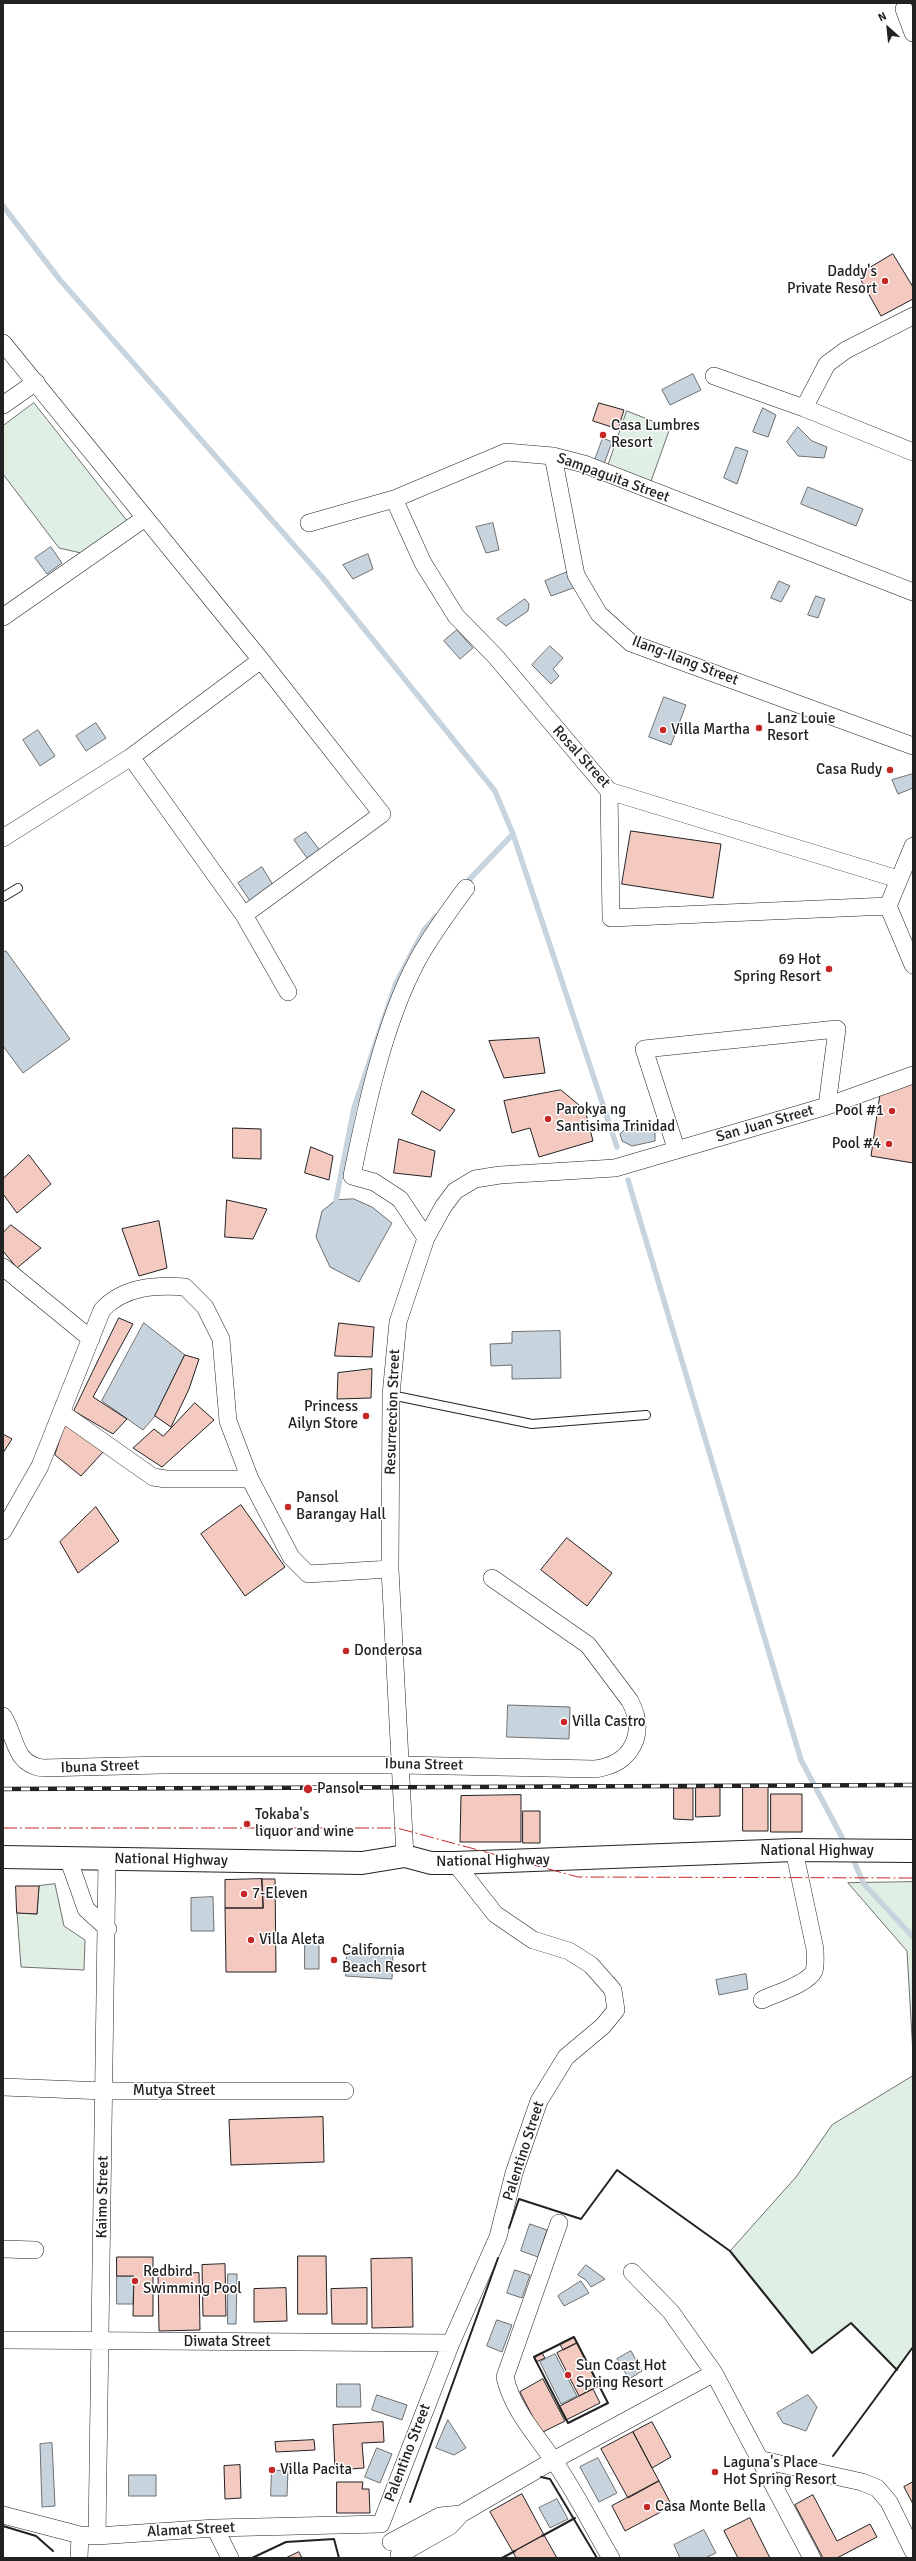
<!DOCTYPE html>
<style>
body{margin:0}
#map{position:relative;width:916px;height:2561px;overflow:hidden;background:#fff;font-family:Signika,sans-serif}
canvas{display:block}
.frame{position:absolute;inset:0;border:4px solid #222;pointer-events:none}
.north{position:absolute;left:868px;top:8px;width:40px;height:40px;-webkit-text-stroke:3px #fff;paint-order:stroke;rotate:333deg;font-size:11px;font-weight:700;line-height:16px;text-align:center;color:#222}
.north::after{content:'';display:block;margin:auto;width:14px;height:18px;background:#222;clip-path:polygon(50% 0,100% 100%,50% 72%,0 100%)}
</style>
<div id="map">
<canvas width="916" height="2561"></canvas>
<div class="frame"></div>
<div class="north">N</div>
</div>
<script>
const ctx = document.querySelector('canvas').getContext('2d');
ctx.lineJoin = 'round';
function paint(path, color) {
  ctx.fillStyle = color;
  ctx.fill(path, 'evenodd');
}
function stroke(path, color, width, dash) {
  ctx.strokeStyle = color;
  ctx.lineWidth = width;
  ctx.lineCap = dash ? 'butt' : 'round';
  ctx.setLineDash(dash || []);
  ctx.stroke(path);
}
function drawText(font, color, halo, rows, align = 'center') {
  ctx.font = font + ' Signika,sans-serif';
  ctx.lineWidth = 3;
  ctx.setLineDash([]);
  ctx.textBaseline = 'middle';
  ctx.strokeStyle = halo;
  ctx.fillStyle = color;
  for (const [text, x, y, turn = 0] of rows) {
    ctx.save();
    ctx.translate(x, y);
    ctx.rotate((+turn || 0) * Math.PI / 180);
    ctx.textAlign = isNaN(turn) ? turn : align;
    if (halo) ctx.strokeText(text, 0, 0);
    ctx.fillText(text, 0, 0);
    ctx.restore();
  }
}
const green = new Path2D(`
 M34,403L128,522L81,553L59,548L3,474V426Z
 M627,411L670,428L650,484L607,469Z
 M913,1882V2054L907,1951L848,1883Z
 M55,1884L64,1926L85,1940L84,1970L21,1967L17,1913L37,1914L39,1886Z
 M913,2076V2347L897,2370L851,2323L812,2353L730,2251L796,2177L832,2125Z`);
const water = new Path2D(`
 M693,374L701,390L670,405L662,390Z
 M763,408L776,415L768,437L753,432Z
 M798,427L812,441L827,447L824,458L798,456L787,442Z
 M603,438L612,442L604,464L595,460Z
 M736,447L748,451L737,484L724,478Z
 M808,487L863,509L856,526L801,504Z
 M493,523L499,550L486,553L476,527Z
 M51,547L62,563L47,574L35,558Z
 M368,554L373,569L353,579L343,565Z
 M570,571L576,587L551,596L545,581Z
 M779,581L790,586L781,602L771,598Z
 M816,596L825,599L818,618L808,615Z
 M525,599L529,604L528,611L506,626L497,619Z
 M457,630L473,648L460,659L444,641Z
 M550,646L563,658L553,669L559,676L551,684L532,665Z
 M664,697L686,705L671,745L649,737Z
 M96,723L106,738L86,751L76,736Z
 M38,730L55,756L40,766L23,740Z
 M913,774V788L898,794L892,780Z
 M306,832L324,856L312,865L294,840Z
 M262,867L275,888L252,904L238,883Z
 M6,951L70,1039L23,1073L3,1046V953Z
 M648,1127L655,1132V1141L632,1146L622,1141L620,1134L624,1130Z
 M354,1199L372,1207L392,1223L359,1282L330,1267L316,1237L322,1211L336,1200Z
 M144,1323L185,1355L155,1416L143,1430L102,1401Z
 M560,1331L561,1378L512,1379V1365L491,1366L490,1344L512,1343V1332Z
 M508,1705L570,1707L569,1739L507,1737Z
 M213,1897L214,1931H191V1898Z
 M305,1941H319V1969H305Z
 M347,1952L393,1954L392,1979L346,1976Z
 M746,1974L748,1989L719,1995L716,1980Z
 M530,2224L547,2230L538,2257L521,2251Z
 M586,2265L605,2279L591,2287L586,2280L578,2275Z
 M515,2270L530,2275L522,2298L507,2293Z
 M228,2274H237L236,2324H228Z
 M117,2276H134L133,2304H117Z
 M581,2281L589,2293L564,2306L558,2296Z
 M497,2320L512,2325L502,2352L487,2346Z
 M631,2351L642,2371L629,2379L617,2359Z
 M555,2354L577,2396L561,2404L540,2362Z
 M337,2384H360L361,2407H337Z
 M377,2395L407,2405L402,2420L372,2410Z
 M808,2395L817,2407L806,2431L783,2423L777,2413Z
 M448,2420L466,2448L454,2455L436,2448Z
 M52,2443L55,2506L42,2507L40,2444Z
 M377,2448L392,2454L380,2483L365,2477Z
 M598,2458L617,2493L599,2502L580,2467Z
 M272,2470L288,2471L287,2496H271Z
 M129,2475H156V2496H129Z
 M557,2499L568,2519L550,2528L539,2508Z
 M704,2530L716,2553L705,2558H680L674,2545Z`);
const stream = new Path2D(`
 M3,206L60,280L323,578L495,791L513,834L617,1147
 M465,884L513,834
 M628,1180L801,1760L846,1845
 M336,1200L354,1108L396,983L424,930L436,916
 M851,1855L864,1884L913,1937`);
const building = new Path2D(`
 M893,254L913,287V299L881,316L858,275Z
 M599,403L624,410L618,429L593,421Z
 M631,831L721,844L713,898L622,884Z
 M539,1038L545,1073L504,1078L489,1041Z
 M913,1083V1163L871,1156L880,1094Z
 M561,1090L585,1110L593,1141L539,1157L530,1128L512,1133L504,1101Z
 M422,1091L455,1110L440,1131L412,1114Z
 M233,1128L261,1129V1159L233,1158Z
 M399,1139L435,1151L431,1177L394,1173Z
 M311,1147L333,1156L329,1180L305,1173Z
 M29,1155L51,1184L17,1213L3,1194V1179Z
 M227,1200L267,1209L253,1239L225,1237Z
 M159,1221L167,1268L139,1276L122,1229Z
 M11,1225L41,1248L17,1268L3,1251V1233Z
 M119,1318L133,1324L93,1397L127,1419L113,1434L74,1411Z
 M339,1323L374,1327L372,1357L335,1356Z
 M185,1355L199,1359L189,1389L171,1427L155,1416Z
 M372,1369L371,1398L337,1399L338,1373Z
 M195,1403L214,1420L162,1467L133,1448L154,1429L163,1436Z
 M66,1422L103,1452L81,1476L55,1455Z
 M3,1434L12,1439L3,1453Z
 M241,1505L285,1567L245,1596L201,1534Z
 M96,1507L119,1541L78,1573L60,1542Z
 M567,1538L612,1573L587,1606L541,1570Z
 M696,1785H720V1816L696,1817Z
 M743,1787H768V1831H743Z
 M674,1788H693V1820L674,1819Z
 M771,1794H802V1832H771Z
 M521,1795V1842H460L461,1796Z
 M523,1811H540V1843H523Z
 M262,1879H275L276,1972H226L225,1908H263Z
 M262,1879L263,1908H225V1880Z
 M16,1886H39L37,1914L17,1913Z
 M323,2117L324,2162L231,2165L229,2120Z
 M298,2256H326L327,2314H298Z
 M117,2257H153V2316H133L134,2276H117Z
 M412,2258L413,2327L372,2328L371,2259Z
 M225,2264L226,2316H203L202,2265Z
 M199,2273L200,2330L159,2331L158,2274Z
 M286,2288L287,2321L254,2322V2289Z
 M367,2288V2324H332L331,2289Z
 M574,2337L577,2343L563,2350L560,2344Z
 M577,2343L599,2386L579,2396L557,2353Z
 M542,2353L545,2358L536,2362L534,2357Z
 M543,2379L565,2421L541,2433L520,2392Z
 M593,2389L600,2403L566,2420L559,2407Z
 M383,2422L384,2442L362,2443L364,2468L335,2470L333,2425Z
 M652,2422L671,2457L652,2468L633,2432Z
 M633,2432L659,2481L628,2498L601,2449Z
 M314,2440L315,2450L276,2452L275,2442Z
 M240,2465L241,2498L225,2499L224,2466Z
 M659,2481L672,2506L625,2531L612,2506Z
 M337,2482H363L362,2489H369L370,2513H337Z
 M913,2482V2504L904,2487Z
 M522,2494L544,2535L513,2552L490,2512Z
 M813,2495L837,2541L870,2524L877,2537L837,2558H823L795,2505Z
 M750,2518L770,2558H738L724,2531Z
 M544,2535L557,2558H516L513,2552Z
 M299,2552L302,2558H286Z`);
const service = new Path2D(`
 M3,897L18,888
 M391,1395L532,1424L646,1415`);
const minor = new Path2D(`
 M904,9L913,33
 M3,343L261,660L382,814L244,915
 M714,376L804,408L913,452
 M3,405L36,382
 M804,408L827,364L846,350L913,316
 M553,456L576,575L599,614L631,643L913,746
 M394,499L423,563L456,616L496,657L609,791L898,879
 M309,523L394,499L506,452L553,456L584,464L913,592
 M3,617L145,518
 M131,757L244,915L288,992
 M609,791L611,918L888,906
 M3,838L131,757L261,660
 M888,906L913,846
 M888,906L913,965
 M676,1148L644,1049L837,1029L827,1106
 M426,1238L400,1199L374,1182L352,1176C366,1107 384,1023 417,961C431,935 449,911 466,888
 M3,1267L91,1339
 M62,1413L153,1477L166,1479H250L291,1557L308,1574L390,1569
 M3,1531L40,1466L102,1310C124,1286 156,1285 185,1287L205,1307L221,1339L228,1421L250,1479
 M3,1716C17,1738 13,1763 42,1768L163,1765H400L595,1769C632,1764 647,1734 630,1701L588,1645L492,1578
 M405,1856L390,1569L391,1395L398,1322L426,1238L443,1207L455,1191L475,1179L500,1175L615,1168L827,1106L913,1075
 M68,1858L86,1909L108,1929
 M762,2000C774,1994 808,1984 814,1971C816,1965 815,1956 815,1949L794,1850
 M3,2087L105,2091H345
 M559,2223L505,2377C512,2409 536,2435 554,2461C575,2491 592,2526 611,2558
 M3,2249L35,2250
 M632,2272L671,2312L714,2373L812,2558
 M3,2340L451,2343
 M758,2459L862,2482L877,2488L889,2502L913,2551
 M3,2515L80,2535L97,2536L215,2528L381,2524
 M381,2524L451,2343L498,2237L514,2173L539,2101L566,2057L603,2026L616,2010L613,1990L591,1965L569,1951L533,1940L495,1914L455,1863
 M215,2528L230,2558
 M97,2536L107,1859
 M391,2542L440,2516L461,2514
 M399,2555L450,2526L461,2514L554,2460L714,2373
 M79,2558L80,2535`);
const primary = new Path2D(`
 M3,1857L362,1863L405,1856L431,1863H455L794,1850L913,1851`);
const rail = new Path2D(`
 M3,1789L913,1785`);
const wall = new Path2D(`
 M509,2228L519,2199L581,2219L617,2170L730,2251L812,2353L851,2323L897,2370
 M574,2337L608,2403L568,2423L534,2357Z
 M833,2456L913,2347
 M541,2477L550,2479L597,2558
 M410,2502L498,2258
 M3,2526L36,2536L53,2551
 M542,2536L575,2518
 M252,2558L286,2542L334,2539L339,2558
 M502,2558L515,2551`);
const power = new Path2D(`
 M3,1828H397L578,1877L913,1878`);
const markers = [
 [885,281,4,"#c62828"],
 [603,435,4,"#c62828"],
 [759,728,4,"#c62828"],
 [663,730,4,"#c62828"],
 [890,770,4,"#c62828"],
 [829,969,4,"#c62828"],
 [892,1111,4,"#c62828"],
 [548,1119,4,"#c62828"],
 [889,1144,4,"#c62828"],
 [366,1416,4,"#c62828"],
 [288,1507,4,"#c62828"],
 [346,1651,4,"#c62828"],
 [564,1722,4,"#c62828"],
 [308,1789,5,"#c62828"],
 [247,1824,4,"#c62828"],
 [244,1894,4,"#c62828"],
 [251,1940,4,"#c62828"],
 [334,1960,4,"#c62828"],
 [135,2281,4,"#c62828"],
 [568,2375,4,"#c62828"],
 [272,2470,4,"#c62828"],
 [715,2472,4,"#c62828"],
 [647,2507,4,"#c62828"]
];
const poiNames = [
 ["Daddy's",877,272,"right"],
 ["Private Resort",877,289,"right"],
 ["Casa Lumbres",611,426],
 ["Resort",611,443],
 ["Lanz Louie",767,719],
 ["Resort",767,736],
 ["Villa Martha",671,730],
 ["Casa Rudy",882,770,"right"],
 ["69 Hot",821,960,"right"],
 ["Spring Resort",821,977,"right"],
 ["Parokya ng",556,1110],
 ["Santisima Trinidad",556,1127],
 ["Pool #1",884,1111,"right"],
 ["Pool #4",881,1144,"right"],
 ["Princess",358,1407,"right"],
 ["Ailyn Store",358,1424,"right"],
 ["Pansol",296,1498],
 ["Barangay Hall",296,1515],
 ["Donderosa",354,1651],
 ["Villa Castro",572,1722],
 ["Pansol",317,1789],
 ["Tokaba's",255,1815],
 ["liquor and wine",255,1832],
 ["7-Eleven",252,1894],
 ["Villa Aleta",259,1940],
 ["California",342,1951],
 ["Beach Resort",342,1968],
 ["Redbird",143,2272],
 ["Swimming Pool",143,2289],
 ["Sun Coast Hot",576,2366],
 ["Spring Resort",576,2383],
 ["Laguna's Place",723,2463],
 ["Hot Spring Resort",723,2480],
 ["Villa Pacita",280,2470],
 ["Casa Monte Bella",655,2507]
];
const streetNames = [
 ["Sampaguita Street",613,478,20],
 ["Ilang-Ilang Street",685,661,21],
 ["Rosal Street",581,757,48],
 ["San Juan Street",765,1124,-16],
 ["Resurreccion Street",393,1412,-88],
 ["Ibuna Street",424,1765,1],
 ["Ibuna Street",100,1767,-2],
 ["National Highway",817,1851],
 ["National Highway",171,1860,1],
 ["National Highway",493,1861,-1],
 ["Mutya Street",174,2091],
 ["Palentino Street",524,2151,-72],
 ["Kaimo Street",103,2197,-89],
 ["Diwata Street",227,2342],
 ["Palentino Street",408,2453,-69],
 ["Alamat Street",191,2530,-3]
];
paint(green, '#e0efe3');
stroke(green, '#6f6f6f', 1);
paint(water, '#c7d3dd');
stroke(water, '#6f6f6f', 1);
stroke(stream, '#c7d3dd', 5.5);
paint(building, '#f3c9c0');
stroke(building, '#222', 1);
stroke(service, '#222', 10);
stroke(minor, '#222', 18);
stroke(primary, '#222', 24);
stroke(service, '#fff', 8);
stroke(minor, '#fff', 17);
stroke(primary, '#fff', 22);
stroke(rail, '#222', 4.5);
stroke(rail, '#fff', 3, [9]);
stroke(wall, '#222', 2);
stroke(power, '#c62828', 1, [14, 3, 2, 3]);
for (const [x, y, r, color] of markers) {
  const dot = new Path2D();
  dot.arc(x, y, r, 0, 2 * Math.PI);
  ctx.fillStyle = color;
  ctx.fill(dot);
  stroke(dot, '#fff', 1.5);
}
drawText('15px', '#222', '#fff', poiNames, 'left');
drawText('15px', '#222', '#fff', streetNames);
</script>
